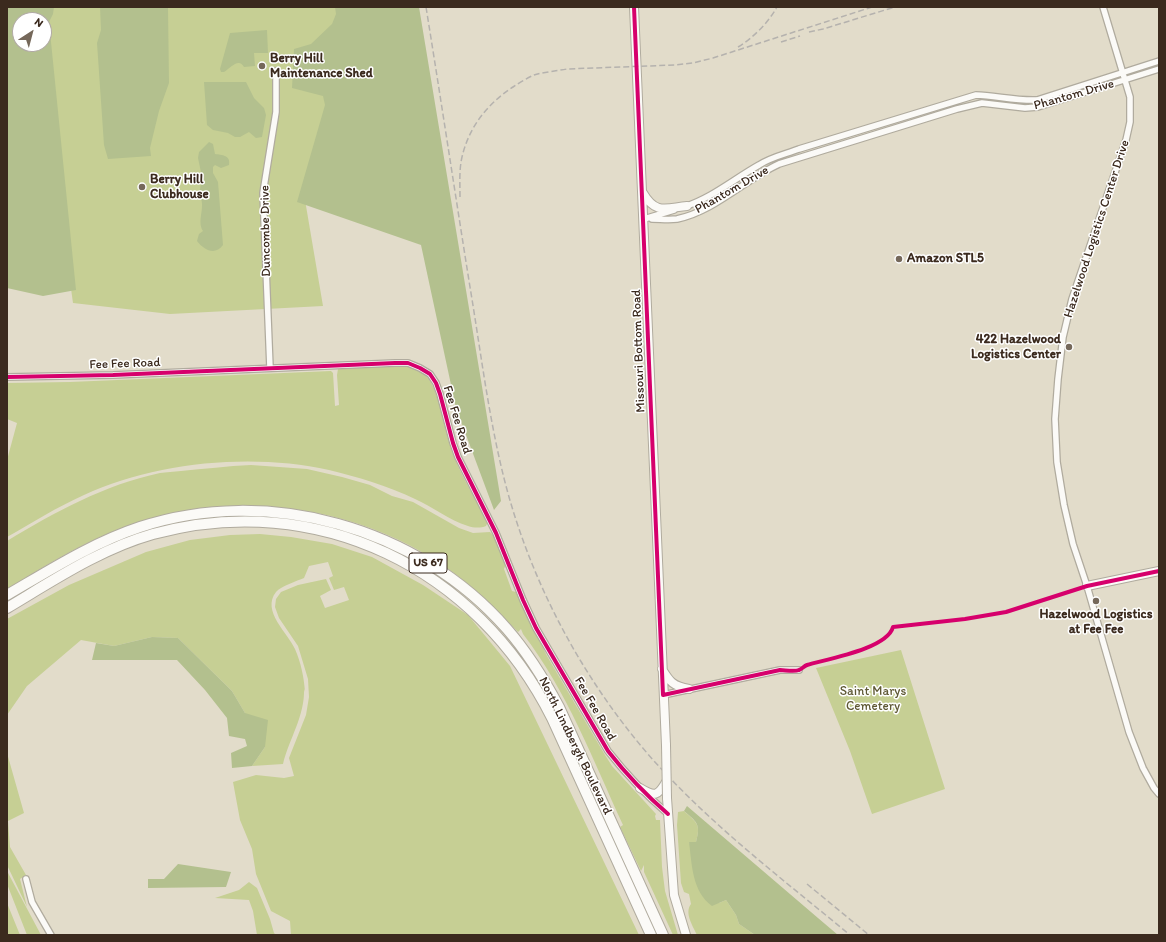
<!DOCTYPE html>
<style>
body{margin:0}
#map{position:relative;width:1166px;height:942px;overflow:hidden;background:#e2dcca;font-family:Itim,sans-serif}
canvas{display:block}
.frame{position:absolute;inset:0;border:8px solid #3b2a1e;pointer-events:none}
.north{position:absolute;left:12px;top:12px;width:40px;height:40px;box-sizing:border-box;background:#fff;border:1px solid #b1aaa5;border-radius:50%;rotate:36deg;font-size:11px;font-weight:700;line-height:16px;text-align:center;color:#3b2a1e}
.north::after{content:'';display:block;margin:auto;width:14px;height:18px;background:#75685a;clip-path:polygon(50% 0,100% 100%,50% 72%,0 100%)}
</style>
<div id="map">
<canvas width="1166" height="942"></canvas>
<div class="frame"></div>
<div class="north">N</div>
</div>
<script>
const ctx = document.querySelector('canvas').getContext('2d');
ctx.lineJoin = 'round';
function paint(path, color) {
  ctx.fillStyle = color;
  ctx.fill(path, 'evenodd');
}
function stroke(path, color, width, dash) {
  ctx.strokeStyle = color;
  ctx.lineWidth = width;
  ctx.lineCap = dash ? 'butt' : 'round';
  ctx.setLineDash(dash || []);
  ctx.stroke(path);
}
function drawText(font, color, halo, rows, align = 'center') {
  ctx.font = font + ' Itim,sans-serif';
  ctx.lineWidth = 3;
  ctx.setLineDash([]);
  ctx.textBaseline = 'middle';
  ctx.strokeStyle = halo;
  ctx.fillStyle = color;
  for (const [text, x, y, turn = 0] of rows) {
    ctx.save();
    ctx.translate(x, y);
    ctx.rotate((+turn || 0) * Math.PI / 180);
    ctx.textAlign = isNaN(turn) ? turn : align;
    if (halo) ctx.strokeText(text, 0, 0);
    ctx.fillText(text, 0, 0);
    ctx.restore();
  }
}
const green = new Path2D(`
 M37,7H354L333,114L305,200L323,306L170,314L73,303L49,131L44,44V20Z
 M392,365C405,366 420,367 428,378C440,393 445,434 453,454C462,478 476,499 488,522L486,526C481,528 474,528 468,526C449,520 433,507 415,499C388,486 358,477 329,470C252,453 155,462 84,495C57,507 32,523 7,537V460L17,423L7,419V383L70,382L331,371L333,373L335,406L339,405L337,375L338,369Z
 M251,465L307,469L342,477L370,485L392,496L413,502L459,528L473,533L490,532L494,536L506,564L504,569L512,591L516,592L547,656L605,755L612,766L656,814L655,816L656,820H660L662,867L665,891L678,935H673L644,872V865L641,871L620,827L623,825C593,760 567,691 523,634L521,629L518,632C498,612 480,593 458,576C368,507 240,487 133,524C88,539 48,564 7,589V541C55,512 104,485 160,473C166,472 174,472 181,471C204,469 227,466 251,465Z
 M260,534L291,537L332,544L372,557L423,585L468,615L510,666L639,935H291L290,921L271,911L256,874L252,849L240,820L233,782L256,775L284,778L294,776L289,758L306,715L309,697L308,679L298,646L279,618L275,607L276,599L281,592L298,585L326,579L331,590L320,596L325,608L349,600L344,587L334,590L329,578L333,576L328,562L309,566L304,578C297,581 281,586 276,592C261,611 288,633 295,649C301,663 304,677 305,692L304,689C305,716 289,739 283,764L252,766L265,747L232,691L178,638L152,637L114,646L81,640L27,686L7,715V619L69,585L146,552L190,540L230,535Z
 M901,650L945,789L872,814L850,751L816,668Z
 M7,753L24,813L8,821L10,847L26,875L20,879L27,907L7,865Z
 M684,811C697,823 701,824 696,842H689L719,903L726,900L736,915L739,924L755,935H697C693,926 684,913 691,904L689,894L684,892L681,883L677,825L678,812Z
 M7,871L41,935H27L7,884Z
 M249,882L257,888L270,919L274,933L276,935H257L253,911L249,900L215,898L239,890Z
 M7,903L20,935H7Z`);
const forest = new Path2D(`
 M7,7H54L53,14L49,22L76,290L43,296L7,288ZM20,20H44V44H20Z
 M100,7H168L169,83L159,111L150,148L151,156L108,159L104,145L97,43L101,30Z
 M335,7H419L501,501L494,510L456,408L421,245L297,202L325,105L323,96L292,88L294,49L311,44L332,24L336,14Z
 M267,30L268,53H254L255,66L244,67C239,57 230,68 224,72H221L220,69L230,33Z
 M204,82H246L254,98L264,108L266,115L262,137L256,138L249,132L240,137H235L228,133L213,130L207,125Z
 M209,142L213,144L215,154C222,155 231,155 229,165L221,168L215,165L213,167V173L218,182L223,245C215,256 204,250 197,241L199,234L203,231C196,220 207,206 199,195L202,177L198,158L199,152Z
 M152,637L178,638L232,691L245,713L268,720L265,747L252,766L232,768L231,753L247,746L245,739L229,736L227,718L205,690L177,660H92L96,643L114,646Z
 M687,806L818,918L838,935H755L739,924L736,915L726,900L712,906C692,891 692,865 689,842H696C701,824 697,822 684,811Z
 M178,864L231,872L226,887L148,888V879H164Z`);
const street = new Path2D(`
 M1103,7L1130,97V122L1126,140L1072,299L1063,337L1058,379L1055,419L1057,462L1064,505L1073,544L1087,586L1129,732L1143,768L1154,788L1159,794
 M684,207C712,198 734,179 759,165C771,157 786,154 799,149L976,95C997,96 1017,101 1037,100L1159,61
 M644,219L674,210
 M652,219C660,219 669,220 677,219C715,211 744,180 779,164L957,109L982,103L1025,108L1038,107L1159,69
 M270,368L263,193L276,112V71
 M7,377L113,375L395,363H408L420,368L430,374L436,383L440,394L453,443L458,457L496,533L523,600L536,628L608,751C626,774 646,795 668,814
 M663,695L780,670H799
 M26,879L32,902L51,935`);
const secondary = new Path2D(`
 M634,7L666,745
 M643,193C656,215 666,208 687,206
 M1087,586L1159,571
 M662,669C670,682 673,686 689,689
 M640,788C655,797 658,796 666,782
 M667,798L674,895L686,935`);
const highway = new Path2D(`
 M7,595C50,570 92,543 140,527C268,485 418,527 507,629C528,653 544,679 559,707L663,935
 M7,608C54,580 100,549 153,534C317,489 477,568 552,718L651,935`);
const rail = new Path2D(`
 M426,7C441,100 455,193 470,287C481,353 489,421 506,486C532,584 582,677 647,753C707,822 780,877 850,935
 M809,32L823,29L895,7
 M781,42L800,36
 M738,47C753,38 768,23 777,7
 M460,197C460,184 459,170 462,157C469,127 487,104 513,87C519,83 527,78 534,75C544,72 556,71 567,69L675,65L693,63L713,58L872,7
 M807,884L869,935`);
const secondaryBridge = new Path2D(`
 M666,745L667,798`);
const cycleway = new Path2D(`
 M634,7L663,695L780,670C785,670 794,672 799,670C802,669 804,666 807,665C827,659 887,649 893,627L965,619L1006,612L1087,586L1159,571
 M7,377L113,375L395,363H408L420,368L430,374L436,383L440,394L453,443L458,457L496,533L523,600L536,628L608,751C626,774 646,795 668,814`);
const markers = [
 [262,66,4,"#75685a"],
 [142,187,4,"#75685a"],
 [899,259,4,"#75685a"],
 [1069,347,4,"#75685a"],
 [1096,601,4,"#75685a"]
];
const shields = [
 [428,563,38]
];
const shieldNames = [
 ["US 67",428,563]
];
const poiNames = [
 ["Berry Hill",270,59],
 ["Maintenance Shed",270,74],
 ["Berry Hill",150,180],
 ["Clubhouse",150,195],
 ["Amazon STL5",907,259],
 ["422 Hazelwood",1061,340,"right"],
 ["Logistics Center",1061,355,"right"],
 ["Hazelwood Logistics",1096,615,"center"],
 ["at Fee Fee",1096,630,"center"]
];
const streetNames = [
 ["Phantom Drive",1074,95,-16],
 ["Phantom Drive",732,190,-30],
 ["Hazelwood Logistics Center Drive",1097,229,-72],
 ["Duncombe Drive",266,231,-91],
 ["Missouri Bottom Road",639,351,-92],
 ["Fee Fee Road",125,364,-2],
 ["Fee Fee Road",457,420,73],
 ["Fee Fee Road",595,709,60],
 ["North Lindbergh Boulevard",575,746,64]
];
const parkNames = [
 ["Saint Marys",873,692],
 ["Cemetery",873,707]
];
paint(green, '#c6cf94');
paint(forest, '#b3c08e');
stroke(street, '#b0ab9e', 8);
stroke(secondary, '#b0ab9e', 10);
stroke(highway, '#b0ab9e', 12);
stroke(street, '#fbfaf7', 5.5);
stroke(secondary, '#fbfaf7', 8);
stroke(highway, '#fbfaf7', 10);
stroke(rail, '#b5b2ae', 1.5, [6, 3]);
stroke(secondaryBridge, '#b0ab9e', 10, []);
stroke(secondaryBridge, '#fbfaf7', 8);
stroke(cycleway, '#d6006c', 4);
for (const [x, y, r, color] of markers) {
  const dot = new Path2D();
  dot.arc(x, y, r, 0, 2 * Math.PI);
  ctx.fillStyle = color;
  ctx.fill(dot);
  stroke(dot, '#fff', 1.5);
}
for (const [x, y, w] of shields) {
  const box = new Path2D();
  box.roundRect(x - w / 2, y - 10, w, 20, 3);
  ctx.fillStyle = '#fff';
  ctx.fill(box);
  stroke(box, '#3b2a1e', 1);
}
drawText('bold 12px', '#3b2a1e', null, shieldNames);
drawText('bold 13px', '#3b2a1e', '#fff', poiNames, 'left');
drawText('13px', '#3b2a1e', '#fff', streetNames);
drawText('13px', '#5e5834', '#fff', parkNames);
</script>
